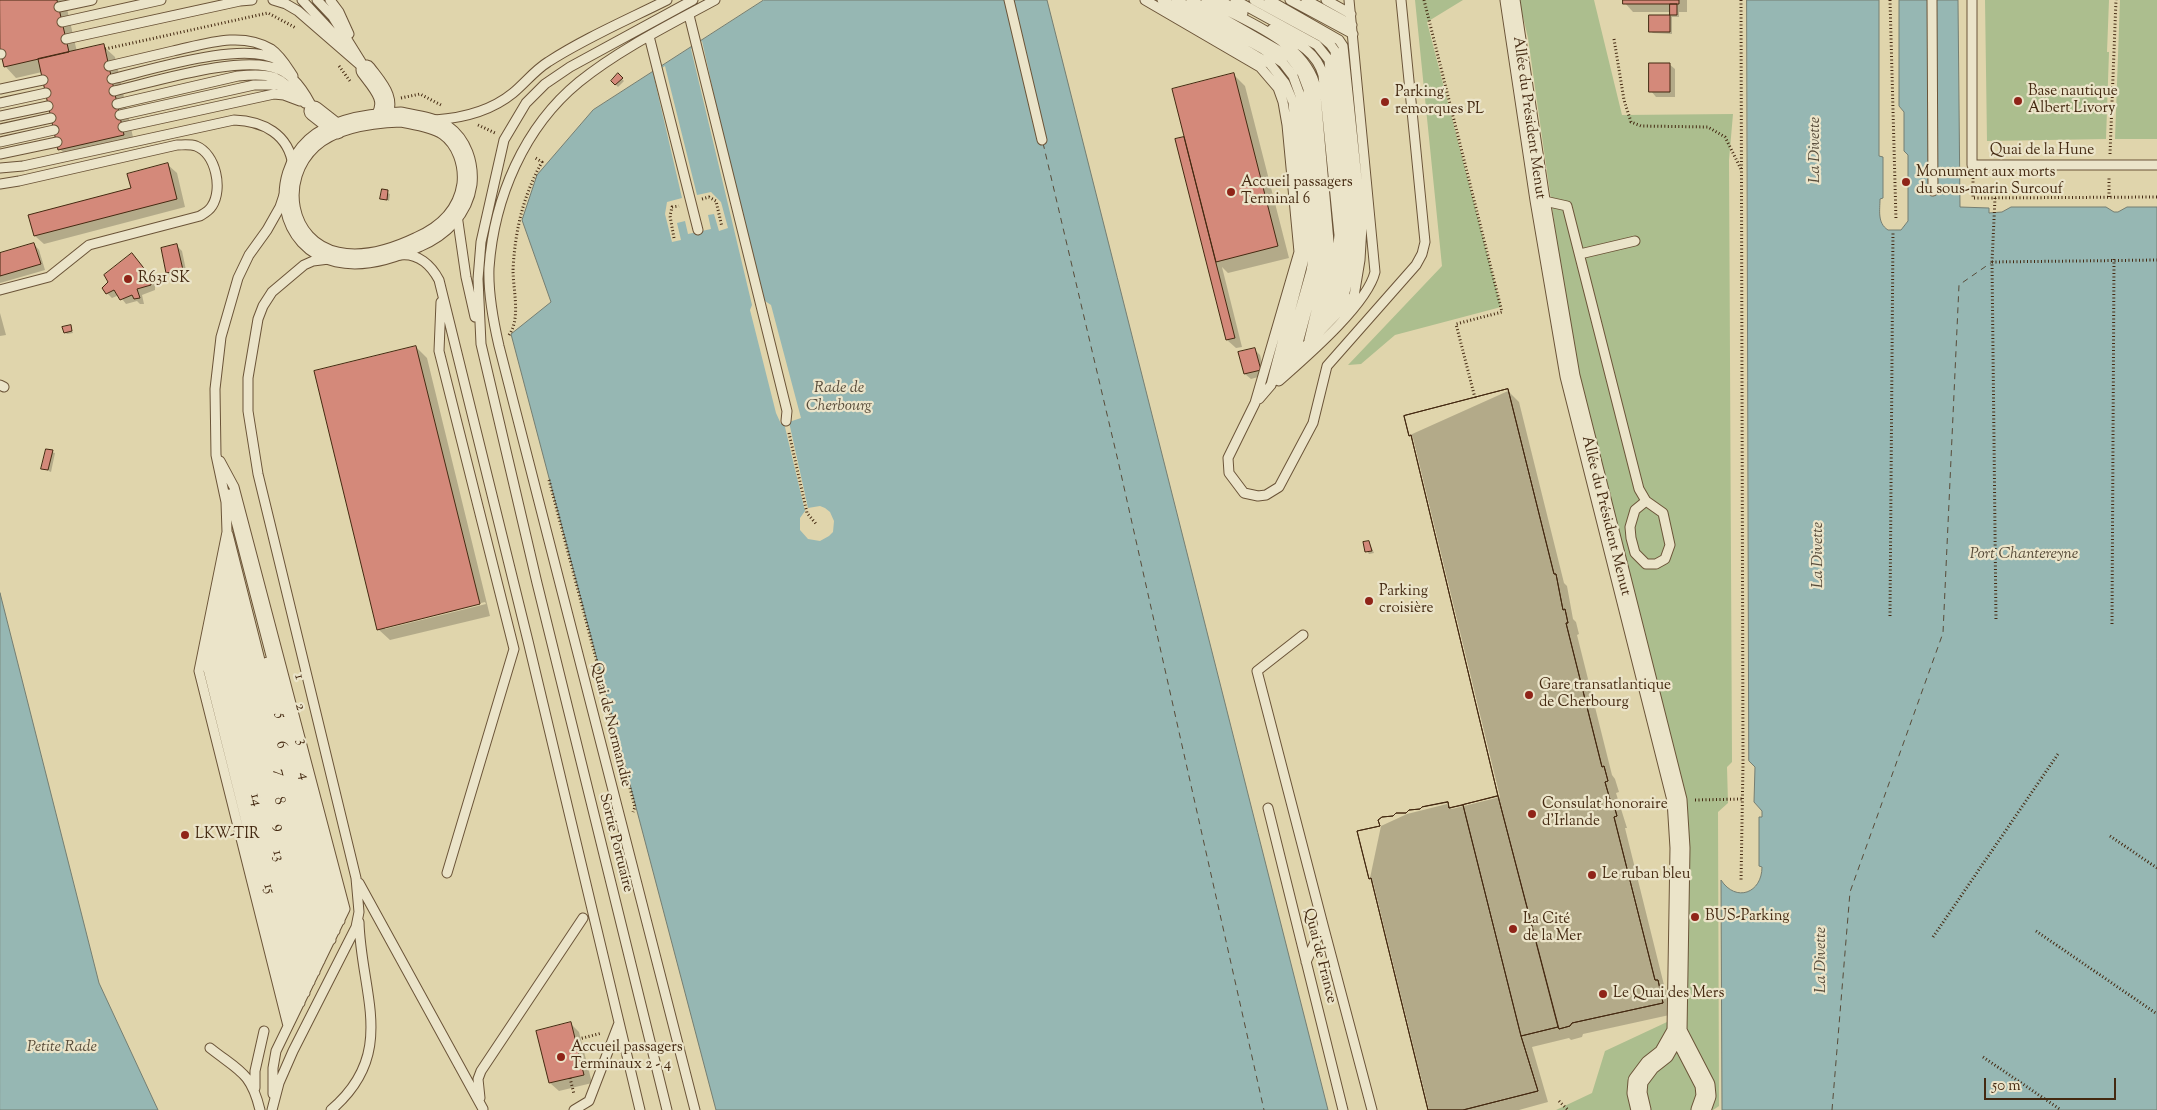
<!DOCTYPE html>
<meta charset="utf-8">
<style>
body{margin:0}
#map{position:relative;width:2157px;height:1110px;overflow:hidden;background:#e0d5ac;font-family:"Sorts Mill Goudy",serif}
canvas{display:block}
.scale{position:absolute;left:1984px;top:1078px;width:132px;height:22px;box-sizing:border-box;border:2px solid #442911;border-top:0;padding-left:6px;font-size:15px;line-height:18px;white-space:nowrap;color:#442911;-webkit-text-stroke:4px #ebe4c9;paint-order:stroke}
</style>
<div id="map">
<canvas width="2157" height="1110"></canvas>
<div class="scale">50 m</div>
</div>
<script>
const ctx = document.querySelector('canvas').getContext('2d');
ctx.lineJoin = 'round';
function paint(path, color) {
  ctx.fillStyle = color;
  ctx.fill(path, 'evenodd');
}
function stroke(path, color, width, dash) {
  ctx.strokeStyle = color;
  ctx.lineWidth = width;
  ctx.lineCap = dash ? 'butt' : 'round';
  ctx.setLineDash(dash || []);
  ctx.stroke(path);
}
function drawText(font, color, halo, rows, align = 'center') {
  ctx.font = font + ' "Sorts Mill Goudy",serif';
  ctx.lineWidth = 4.5;
  ctx.setLineDash([]);
  ctx.textBaseline = 'middle';
  ctx.strokeStyle = halo;
  ctx.fillStyle = color;
  for (const [text, x, y, turn = 0] of rows) {
    ctx.save();
    ctx.translate(x, y);
    ctx.rotate((+turn || 0) * Math.PI / 180);
    ctx.textAlign = isNaN(turn) ? turn : align;
    if (halo) ctx.strokeText(text, 0, 0);
    ctx.fillText(text, 0, 0);
    ctx.restore();
  }
}
const green = new Path2D(`
 M1415,0H1463L1427,22L1501,307L1395,335L1361,364L1348,365L1442,266Z
 M1519,0H1594L1622,115L1733,114L1729,160L1732,762L1727,767L1728,803L1718,812L1719,1106L1713,1110H1556L1592,1093L1605,1051L1682,1015L1685,814L1572,348L1528,38Z
 M1985,0H2109L2107,52H2109L2106,139L1987,141Z
 M2120,0H2157V139H2115Z`);
const water = new Path2D(`
 M764,0H1047L1328,1110H716L511,334L551,302L522,220L537,175L593,110Z
 M1747,0H1879V156L1883,157V198L1880,199C1880,210 1877,223 1888,230H1901L1908,221V155L1904,151V112L1899,106V0H1958L1960,207L1989,208V213L2002,212L2011,207H2106L2114,212H2118L2127,207H2157V1110H1722L1721,880C1736,903 1762,893 1762,867L1759,866V817H1762V811L1754,802L1755,767L1749,761Z
 M0,593L99,983L158,1110H0Z`);
const pier = new Path2D(`
 M702,41L720,122L765,301L771,305L801,418L789,422L808,508L820,506L825,508L830,512L834,521L833,532L829,536L820,541L808,539L800,530V518L805,511L784,423L781,424L776,413L750,310L752,305L691,49Z
 M665,66L697,195L711,192L721,202L728,228L719,231L714,214L708,215L711,229L688,234L685,221L677,223L681,240L672,242L665,214L667,202L682,198L653,73Z`);
const shadow = new Path2D(`
 M0,0H65L77,52L103,46L115,57L135,146L71,160L60,149L42,72L16,78L5,66L0,44Z
 M1625,0H1687V12H1679V17H1672V34L1653,33L1650,31V16H1671V12H1633L1625,3Z
 M1669,64L1675,69V97H1656L1651,91Z
 M618,75L624,81L618,87L612,81Z
 M1234,75L1245,86L1289,258L1228,273L1222,267L1242,347L1236,348L1227,340L1177,140L1183,138L1186,141Z
 M168,165L177,173L185,207L44,244L35,236L29,215L133,189Z
 M383,191L390,194L389,201L382,198Z
 M34,244L39,250L45,270L0,283V254Z
 M177,246L182,251L187,275L173,278L167,273L162,249Z
 M137,260L155,282V290L142,295L144,304H140L137,301L126,304L119,295L112,298L107,293Z
 M0,313L6,335L0,336Z
 M70,326L73,333L67,334L65,332Z
 M416,347L427,358L490,616L390,640L378,629ZM485,602L486,604L385,629V627Z
 M1254,349L1260,355L1265,375L1251,379L1245,374L1240,353Z
 M1508,391L1519,402L1564,583L1567,586L1573,619L1576,622L1579,634L1577,635L1612,775L1615,779L1619,792L1616,793L1627,828H1625L1665,989L1669,993L1674,1014L1583,1034L1582,1037L1571,1040L1569,1038L1532,1047L1548,1102L1519,1110H1429L1373,882L1370,878L1381,826L1407,814L1447,804L1452,809L1500,797L1413,438L1410,435Z
 M47,451L55,453L51,472L42,468Z
 M1369,542L1374,553L1369,554L1367,551Z
 M571,1024L579,1032L592,1083L559,1091L550,1083L537,1032Z`);
const ferry = new Path2D(`
 M1043,143L1119,465L1264,1110
 M1832,1110L1850,892L1943,633L1959,285L1992,262`);
const building = new Path2D(`
 M0,0H57L69,52L4,67L0,50Z
 M1623,0H1679V4H1623Z
 M1670,4H1677V15H1670Z
 M1649,15H1670V32H1649Z
 M104,44L124,135L58,150L38,59Z
 M1649,63H1670V92H1649Z
 M618,73L623,78L615,85L611,81Z
 M1234,73L1278,246L1216,262L1172,89Z
 M1184,137L1235,338L1226,340L1175,139Z
 M168,163L177,199L34,236L28,215L131,188L127,174Z
 M382,189L388,190L387,200L380,199Z
 M34,243L41,264L0,276V253Z
 M177,244L183,270L166,273L161,248Z
 M132,253L150,276L151,285L137,289L140,298L134,299L132,295L120,300L114,290L106,294L102,288L108,282L104,275Z
 M71,325L72,331L64,333L62,327Z
 M416,346L480,604L377,630L314,371Z
 M1255,348L1261,370L1244,374L1238,352Z
 M1508,389L1554,574H1556L1563,610L1565,609L1568,623H1566L1602,767L1604,766L1608,781L1605,782L1611,803L1613,802L1617,816L1614,817L1655,980H1658L1663,1003L1572,1023L1570,1026L1559,1029L1498,796L1411,435L1409,436L1404,416Z
 M1508,389L1554,574H1556L1563,610L1565,609L1568,623H1566L1602,767L1604,766L1608,781L1605,782L1611,803L1613,802L1617,816L1614,817L1655,980H1658L1663,1003L1572,1023L1570,1026L1559,1029L1558,1027L1521,1036L1538,1091L1463,1110H1428L1371,878L1369,879L1357,831L1380,826L1378,820L1382,817L1393,816L1396,813H1406L1409,810L1420,809L1422,807L1448,802L1449,808L1498,796L1411,435L1409,436L1404,416Z
 M46,449L53,450L48,470L41,469Z
 M1369,541L1372,551L1365,552L1363,542Z
 M1498,796L1558,1027L1521,1036L1463,805Z
 M1448,802L1449,808L1463,805L1521,1036L1538,1091L1463,1110H1428L1371,878L1369,879L1357,831L1380,826L1378,820L1382,817L1393,816L1396,813H1406L1409,810L1420,809L1422,807Z
 M571,1022L584,1075L549,1083L536,1031Z`);
const path = new Path2D(`
 M1424,0L1502,312L1456,324L1475,398
 M1741,0L1743,763L1741,882
 M1890,0L1896,220
 M1614,39L1624,100L1631,122L1641,126L1708,127L1725,137L1741,169
 M105,49L268,13L296,28
 M339,66L350,81
 M401,98L420,94L441,105
 M478,125L495,133
 M2110,154L2116,0
 M1973,178V198L2157,197
 M2109,197V178
 M1995,198L1992,262L1996,620
 M702,199L709,197L716,201L722,227
 M674,238L670,216L672,207L679,206
 M1992,262L2157,260
 M509,335C521,318 513,290 513,270C515,231 523,196 542,162L534,157
 M789,433L807,513L817,525
 M549,480L635,807L633,812
 M1890,616L1893,231
 M2112,624L2114,259
 M1695,800L1743,799
 M2110,836L2157,868
 M2036,931L2157,1014
 M1933,937L2058,754
 M575,1040L602,1033
 M1983,1057L2061,1110
 M570,1078L574,1094
 M1559,1101L1568,1110`);
const service = new Path2D(`
 M273,0L286,4L298,11L366,70
 M302,0L345,46
 M317,0L333,17L361,62
 M330,0L339,12L349,34
 M1009,0L1042,140
 M1145,0L1260,67L1278,88L1283,102L1287,125L1299,252L1255,403L1228,458L1229,473L1244,493L1258,496L1266,495L1279,487L1313,423L1327,366L1416,265L1422,254L1425,242L1401,0
 M1162,0L1270,64L1285,83L1293,102L1306,251L1271,385L1259,399
 M1176,0L1263,49L1283,63L1293,76L1301,98L1314,253L1311,271L1283,370L1274,381
 M1191,0L1290,57L1302,73L1308,89L1322,254L1294,358L1285,368
 M1206,0C1244,20 1302,41 1315,84L1330,253L1309,340
 M1219,0L1243,13
 M1235,0L1317,45L1329,60L1346,243L1345,267L1330,318
 M1254,0L1322,37L1330,44L1335,51L1354,232L1352,263L1341,309
 M1269,0L1339,40L1343,46L1362,226L1360,260L1354,296L1296,356
 M1290,0L1353,34
 M1306,0L1352,25
 M1326,0L1351,14
 M1932,0L1933,191
 M1972,0V165H2157
 M59,7L92,0
 M689,15L787,411L786,421
 M62,22L161,0
 M1272,29C1294,41 1316,50 1323,75L1339,235L1336,266L1319,330
 M649,36L698,230
 M66,39L240,1L252,0
 M0,54H1
 M109,66C130,61 151,56 173,51C205,44 241,31 271,49C281,56 287,67 293,76
 M112,79C150,70 247,39 279,61
 M0,89L43,80
 M114,91C154,82 244,53 280,70C296,77 307,96 314,111
 M0,103L46,93
 M117,104L238,76C276,72 279,77 305,103
 M120,115L254,85H278L288,89
 M0,116L48,106
 M435,120C463,118 491,111 513,93C525,83 535,70 548,62C585,38 627,20 667,0
 M123,127L274,94L284,95L300,101
 M0,129L51,118
 M0,142L54,130
 M0,154L57,142
 M0,168L23,166L234,120C263,121 289,134 293,166
 M0,184L19,181L177,145C183,145 190,144 196,146C216,154 223,189 212,206C209,211 205,213 200,216L89,245L49,277L0,290
 M284,195L280,207L267,230L249,255L238,278L221,337L215,389L216,455L226,502L227,532L199,671L288,1026
 M1540,200L1567,206L1639,489L1646,501L1663,513L1670,545L1665,559L1656,564H1646L1635,553L1631,538L1630,527L1635,510L1646,501
 M457,215L466,277L475,317
 M1580,254L1635,241
 M400,255C418,253 431,265 439,280L528,641L640,1110
 M441,302L439,351L514,649L447,873
 M1279,381C1306,357 1367,305 1375,272L1349,0
 M0,385L4,387
 M220,461L234,487L345,909L276,1051L273,1068V1094
 M229,494L340,921
 M228,534L331,940
 M224,550L325,950
 M221,567L320,961
 M218,583L315,972
 M214,600L310,982
 M211,614L305,993
 M208,635L300,1003
 M1303,635L1257,671L1323,925L1306,962
 M204,653L294,1014
 M267,662L335,931
 M1268,808L1343,1110
 M359,883L483,1109
 M1323,925L1372,1110
 M210,1048C239,1071 251,1072 260,1110
 M255,1088V1071L264,1031
 M480,1098L478,1079L481,1071L583,918
 M272,1110L279,1083L293,1051L356,927L359,912L356,878L258,474L248,411V378L258,319L263,306L272,292L304,265L313,261L329,259
 M331,1110C398,1053 361,994 359,922
 M574,1110L589,1101L619,1023
 M667,1110L537,583L481,344L478,279L481,242L504,140L526,103L545,84L570,67L693,0
 M695,1110L499,346C493,320 488,294 489,268C494,198 524,127 579,82C620,49 669,25 715,0`);
const minor = new Path2D(`
 M1510,0L1540,200L1570,376L1677,800L1680,848L1677,1031
 M366,70C377,85 393,100 380,118
 M314,111L337,129
 M401,117C415,120 433,122 445,130C462,142 469,164 467,184C463,212 443,231 418,242C395,253 364,263 337,257C284,245 274,178 312,143C334,123 373,118 401,117Z
 M1641,1110L1637,1093L1638,1081L1650,1065L1664,1054L1677,1031L1705,1085L1706,1096L1701,1110`);
const markers = [
 [2018,101,5,"#8f2418"],
 [1385,102,5,"#8f2418"],
 [1906,182,5,"#8f2418"],
 [1231,192,5,"#8f2418"],
 [128,279,5,"#8f2418"],
 [1369,601,5,"#8f2418"],
 [1529,695,5,"#8f2418"],
 [1532,814,5,"#8f2418"],
 [185,835,5,"#8f2418"],
 [1592,875,5,"#8f2418"],
 [1695,917,5,"#8f2418"],
 [1513,929,5,"#8f2418"],
 [1603,994,5,"#8f2418"],
 [561,1057,5,"#8f2418"]
];
const poiNames = [
 ["Base nautique",2028,92],
 ["Albert Livory",2028,109],
 ["Parking",1395,93],
 ["remorques PL",1395,110],
 ["Monument aux morts",1916,173],
 ["du sous-marin Surcouf",1916,190],
 ["Accueil passagers",1241,183],
 ["Terminal 6",1241,200],
 ["R631 SK",138,279],
 ["Parking",1379,592],
 ["croisière",1379,609],
 ["Gare transatlantique",1539,686],
 ["de Cherbourg",1539,703],
 ["Consulat honoraire",1542,805],
 ["d'Irlande",1542,822],
 ["LKW-TIR",195,835],
 ["Le ruban bleu",1602,875],
 ["BUS-Parking",1705,917],
 ["La Cité",1523,920],
 ["de la Mer",1523,937],
 ["Le Quai des Mers",1613,994],
 ["Accueil passagers",571,1048],
 ["Terminaux 2 - 4",571,1065]
];
const streetNames = [
 ["Allée du Président Menut",1528,118,82],
 ["Quai de la Hune",2042,151],
 ["Allée du Président Menut",1605,516,76],
 ["1",298,677,75],
 ["2",299,707,76],
 ["5",280,716,76],
 ["Quai de Normandie",610,725,76],
 ["3",301,742,76],
 ["6",280,745,76],
 ["7",279,773,76],
 ["4",303,776,76],
 ["14",255,800,76],
 ["8",278,801,76],
 ["9",278,828,76],
 ["Sortie Portuaire",615,843,76],
 ["13",277,856,76],
 ["15",268,889,76],
 ["Quai de France",1319,956,76]
];
const waterNames = [
 ["La Divette",1816,150,-90],
 ["Rade de",839,389],
 ["Cherbourg",839,407],
 ["La Divette",1819,555,-90],
 ["Port Chantereyne",2024,555],
 ["La Divette",1822,960,-90],
 ["Petite Rade",62,1048]
];
paint(green, '#acbe8e');
paint(water, '#96b7b3');
stroke(water, '#757e72', 1);
paint(pier, '#e0d5ac');
paint(shadow, '#0003');
stroke(ferry, '#584c3a', 1, [6, 5]);
paint(building, '#d4897a');
stroke(building, '#442911', 1);
stroke(service, '#6b5438', 11);
stroke(minor, '#6b5438', 21);
stroke(path, '#442911', 3, [1, 2.5]);
stroke(service, '#ebe4c9', 9);
stroke(minor, '#ebe4c9', 19);
for (const [x, y, r, color] of markers) {
  const dot = new Path2D();
  dot.arc(x, y, r, 0, 2 * Math.PI);
  ctx.fillStyle = color;
  ctx.fill(dot);
  stroke(dot, '#ebe4c9', 2);
}
drawText('15px', '#442911', '#ebe4c9', poiNames, 'left');
drawText('15px', '#442911', '#ebe4c9', streetNames);
drawText('italic 16px', '#584c3a', '#ebe4c9', waterNames);
</script>
